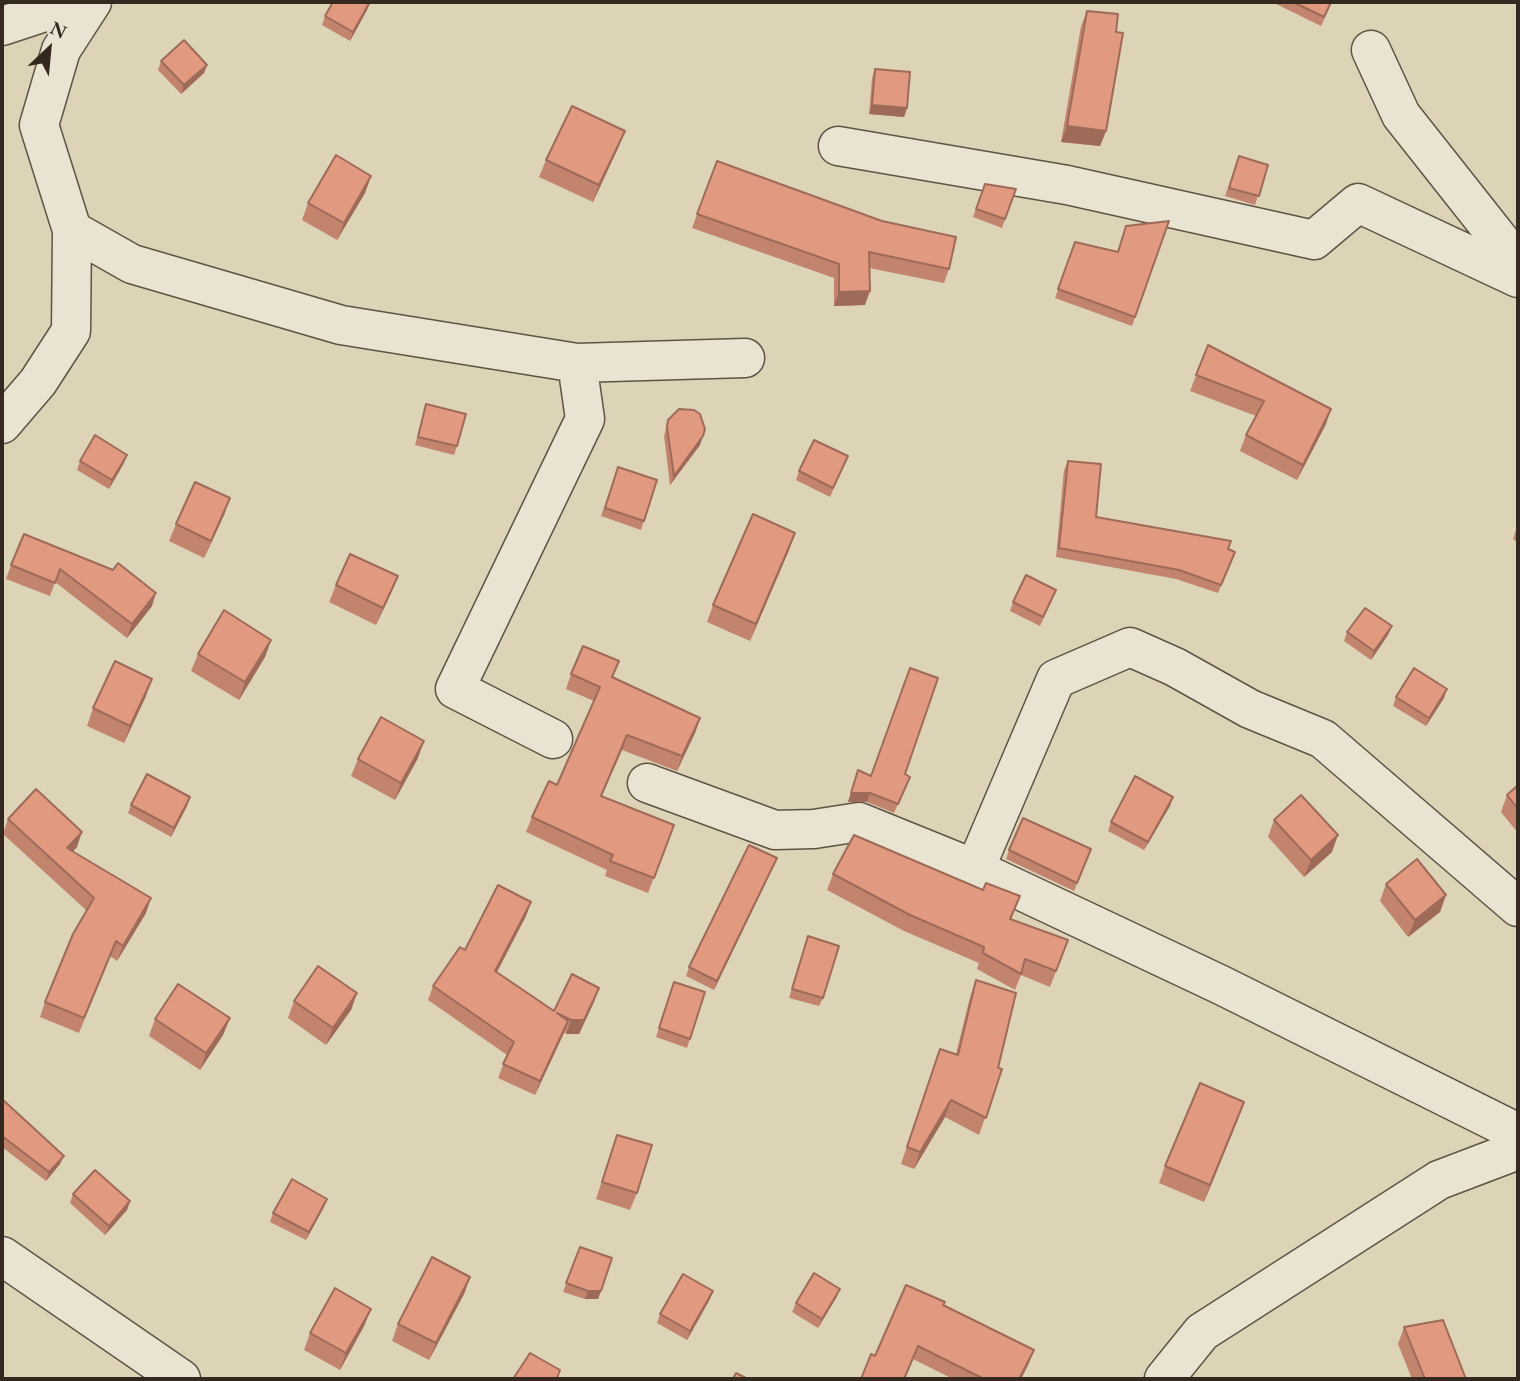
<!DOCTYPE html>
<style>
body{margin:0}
#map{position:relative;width:1520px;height:1381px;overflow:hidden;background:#ddd4b8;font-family:"EB Garamond",serif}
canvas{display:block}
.frame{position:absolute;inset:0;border:4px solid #35281e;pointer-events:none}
.north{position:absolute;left:14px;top:14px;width:70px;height:70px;-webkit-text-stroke:5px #e9e3d1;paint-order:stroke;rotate:26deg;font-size:19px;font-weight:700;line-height:28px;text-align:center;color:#35281e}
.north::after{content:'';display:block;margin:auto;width:24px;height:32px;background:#35281e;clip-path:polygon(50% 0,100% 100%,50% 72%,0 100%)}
</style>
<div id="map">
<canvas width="1520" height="1381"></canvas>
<div class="frame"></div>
<div class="north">N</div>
</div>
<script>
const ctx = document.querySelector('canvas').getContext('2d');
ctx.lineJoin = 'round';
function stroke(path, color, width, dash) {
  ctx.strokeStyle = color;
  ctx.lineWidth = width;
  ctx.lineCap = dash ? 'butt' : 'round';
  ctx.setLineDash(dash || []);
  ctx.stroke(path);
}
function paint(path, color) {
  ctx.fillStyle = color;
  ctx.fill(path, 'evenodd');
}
const minor = new Path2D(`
 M92,2L61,50L39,125L72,230L132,264L341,325L577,363L745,358
 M2,26L75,2
 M1371,50L1401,115L1518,263
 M838,146L1067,185L1314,240L1358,203L1518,278
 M2,424L38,382L71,331L72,230
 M553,739L455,689L585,419L577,363
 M647,783L775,830L814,829L859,822L975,869
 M1518,907L1323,739L1250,709L1175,667L1130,647L1056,679L975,869L1221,985L1518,1133
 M2,1256L181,1379
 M1164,1379L1202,1332L1439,1180L1518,1150`);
const wall = new Path2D(`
 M1272,2H1332L1321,26Z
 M367,10L350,41L322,25L325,16Z
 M1087,11L1106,131L1100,146L1061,142L1081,26Z
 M161,61L207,65L204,73L181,94L158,70Z
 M875,69L907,108L904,117L869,114L872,78Z
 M625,131L618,148L593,202L539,177L546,160Z
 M1239,156L1268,165L1255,205L1225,196Z
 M717,161L949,269L944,283L869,268L865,305L834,306V278L692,228Z
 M371,176L365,193L337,240L302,220L308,203Z
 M985,184L1016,189L1002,228L973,217Z
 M1169,221L1132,326L1055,298L1075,242L1118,252Z
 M1208,345L1326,424L1297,480L1240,451L1246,435L1256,416L1190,391Z
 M426,404L457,446L454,455L415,445Z
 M668,420L700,445L670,485L664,436Z
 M848,456L830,497L796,480L799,471Z
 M80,461L124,463L109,489L77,470Z
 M1068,461L1096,517L1228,549L1232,561L1218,593L1176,579L1056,557L1064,470Z
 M618,467L657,480L641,530L601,516Z
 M230,498L224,515L204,558L169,541L176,524Z
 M1518,524V543L1513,539Z
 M789,550L750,641L707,622L713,605Z
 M11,565L113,570L152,606L127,638L55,582L50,596L6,579Z
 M336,585L391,593L376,625L329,602Z
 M1053,598L1040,626L1010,611L1013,602Z
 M1392,626L1388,635L1371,660L1344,641L1347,632Z
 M271,640L265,657L239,700L191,671L198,654Z
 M571,674L613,677L700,718L695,733L677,771L622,750L601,796L674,825L648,893L605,876L607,870L526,832L532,817L557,785L594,701L566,689Z
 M146,696L124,743L87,726L93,708Z
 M1396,697L1444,698L1426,726L1393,706Z
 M418,758L395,800L351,776L358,759Z
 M858,770L871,776L905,774L910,777L894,813L867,802H848Z
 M1518,785V833L1501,812L1507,795Z
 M190,797L187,806L171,837L128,813L131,805Z
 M1173,797L1170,806L1144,850L1108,831L1111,822Z
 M8,819L77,847L73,851L146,913L117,961L110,956L79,1033L40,1017L45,1002L87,911L3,834Z
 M1274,820L1332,852L1304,877L1268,837Z
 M1091,849L1074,891L1006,859L1009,850Z
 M773,867L714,990L686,976L689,967Z
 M833,874L1014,912L1011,919L1068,940L1050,987L1021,975L1015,990L977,969L979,963L904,931L827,890Z
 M1386,884L1446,895L1440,912L1408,937L1380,901Z
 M531,902L526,916L497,972L554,1011L594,1002L579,1034L564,1033L535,1095L498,1078L507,1055L428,1000L433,986L465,950Z
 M808,936L823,998L819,1006L789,998Z
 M976,980L998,1068L1002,1069L979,1135L945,1117L914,1169L901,1164L934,1066L956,1054L970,997Z
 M674,982L705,992L687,1048L656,1037Z
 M357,993L351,1010L326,1045L288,1018L294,1001Z
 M230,1018L223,1035L200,1070L149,1036L155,1019Z
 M2,1099L60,1164L46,1181L2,1147Z
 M1238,1119L1204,1202L1159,1183L1165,1166Z
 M617,1135L637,1193L630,1210L596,1199Z
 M73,1194L130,1201L127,1210L105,1235L70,1203Z
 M324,1207L306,1240L270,1222L273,1213Z
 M580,1247L612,1258L598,1299H585L563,1292Z
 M470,1277L464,1294L429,1360L392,1341L398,1324Z
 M840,1289L836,1298L818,1328L792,1312L796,1303Z
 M713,1291L710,1299L687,1340L657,1323L660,1314Z
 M943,1305L1029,1363L1021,1379H953L913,1359L905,1379H861L875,1356Z
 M371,1309L364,1326L340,1370L304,1350L310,1333Z
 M1404,1327L1466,1379H1412L1398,1344Z`);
const shadedWall = new Path2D(`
 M370,2L367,10L350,41L353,32Z
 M207,65L204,73L181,94L184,85Z
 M872,105L907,108L904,117L869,114Z
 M1067,126L1106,131L1100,146L1061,142Z
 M625,131L618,148L593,202L599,185Z
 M371,176L365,193L337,240L344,223Z
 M870,291L865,305L834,306L839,292Z
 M1331,409L1326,424L1297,480L1303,465Z
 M703,436L700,445L670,485L674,476Z
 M127,455L124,463L109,489L112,480Z
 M230,498L224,515L204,558L211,541Z
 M795,533L789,550L750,641L756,624Z
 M398,576L391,593L376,625L383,608Z
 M156,593L152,606L127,638L132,624Z
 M1392,626L1388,635L1371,660L1374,651Z
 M271,640L265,657L239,700L245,682Z
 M152,679L146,696L124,743L130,726Z
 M1447,689L1444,698L1426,726L1429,718Z
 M700,718L695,733L677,771L682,756Z
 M627,735L622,750L595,811L601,796Z
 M424,741L418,758L395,800L401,783Z
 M851,793H870L867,802H848Z
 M190,797L187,806L171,837L174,828Z
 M1173,797L1170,806L1144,850L1148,842Z
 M82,832L77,847L62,863L67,848Z
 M1338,835L1332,852L1304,877L1311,860Z
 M777,858L773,867L714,990L717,981Z
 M1446,895L1440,912L1408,937L1415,920Z
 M151,898L146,913L117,961L123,946Z
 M531,902L526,916L490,985L495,971Z
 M599,988L594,1002L579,1034H566L571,1020Z
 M357,993L351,1010L326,1045L333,1028Z
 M230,1018L223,1035L200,1070L206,1053Z
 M568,1021L563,1035L535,1095L540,1081Z
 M951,1100L945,1117L914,1169L920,1152Z
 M1244,1102L1238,1119L1204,1202L1210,1185Z
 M64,1156L60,1164L46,1181L49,1172Z
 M327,1199L324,1207L306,1240L309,1232Z
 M130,1201L127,1210L105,1235L109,1226Z
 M470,1277L464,1294L429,1360L436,1343Z
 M840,1289L836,1298L818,1328L822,1319Z
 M588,1291H601L598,1299H585Z
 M713,1291L710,1299L687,1340L690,1331Z
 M371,1309L364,1326L340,1370L346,1353Z
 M1034,1350L1029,1363L1021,1379H1019Z`);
const building = new Path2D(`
 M333,2H370L353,32L325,16Z
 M1293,2H1331L1324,17Z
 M1087,11L1118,14L1116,32L1123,33L1106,131L1067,126Z
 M184,40L207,65L184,85L161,61Z
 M875,69L910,72L907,108L872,105Z
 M572,106L625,131L599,185L546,160Z
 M336,155L371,176L344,223L308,203Z
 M1239,156L1268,165L1259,196L1229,188Z
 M717,161L882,221L956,237L949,269L869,252L870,291L839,292V264L697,214Z
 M985,184L1016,189L1005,219L976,209Z
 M1169,221L1135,317L1058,289L1075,242L1118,252L1126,226Z
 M1208,345L1331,409L1303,465L1246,435L1264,401L1196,375Z
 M426,404L466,414L457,446L418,437Z
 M679,409L694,410L700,414L705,429L703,436L674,476L667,427L668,420Z
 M95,435L127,455L112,480L80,461Z
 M814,440L848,456L833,488L799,471Z
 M1068,461L1101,464L1096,517L1231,541L1228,549L1235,552L1221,585L1179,570L1059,548Z
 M618,467L657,480L644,521L605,508Z
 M195,482L230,498L211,541L176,524Z
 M753,514L795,533L756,624L713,605Z
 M24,534L113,570L118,563L156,593L132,624L60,569L55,583L11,565Z
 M350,554L398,576L383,608L336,585Z
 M1026,575L1056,590L1043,617L1013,602Z
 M1365,608L1392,626L1374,651L1347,632Z
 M224,610L271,640L245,682L198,654Z
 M583,646L619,661L612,677L700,718L682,756L627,735L601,796L674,825L654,878L610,861L613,855L532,817L549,781L557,785L600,687L571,674Z
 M115,661L152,679L130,726L93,708Z
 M910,668L938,678L905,774L910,777L898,804L870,793H851L858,770L871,776Z
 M1414,668L1447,689L1429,718L1396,697Z
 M381,717L424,741L401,783L358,759Z
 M147,774L190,797L174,828L131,805Z
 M1135,776L1173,797L1148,842L1111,822Z
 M1518,785V809L1507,795Z
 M36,789L82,832L67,848L151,898L123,946L116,941L84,1018L45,1002L73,934L94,898L8,819Z
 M1301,795L1338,835L1311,860L1274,820Z
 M1023,818L1091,849L1077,883L1009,850Z
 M854,835L983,890L986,883L1020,896L1010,919L1068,940L1056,971L1025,959L1021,974L983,953L984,947L910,915L833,874Z
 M749,845L777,858L717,981L689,967Z
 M1417,859L1446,895L1415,920L1386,884Z
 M498,885L531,902L495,971L554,1011L572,974L599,988L584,1020H571L557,1013L568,1021L540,1081L503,1064L514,1042L433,986L460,947L465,950Z
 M808,936L839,946L823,998L792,989Z
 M318,966L357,993L333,1028L294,1001Z
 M976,980L1016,993L998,1068L1002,1069L986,1118L951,1100L920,1152L907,1147L940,1049L958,1055Z
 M674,982L705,992L690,1039L659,1028Z
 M178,984L230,1018L206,1053L155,1019Z
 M1200,1083L1244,1102L1210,1185L1165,1166Z
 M2,1099L64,1156L49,1172L2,1136Z
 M617,1135L652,1145L637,1193L602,1182Z
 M95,1170L130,1201L109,1226L73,1194Z
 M292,1179L327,1199L309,1232L273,1213Z
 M580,1247L612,1258L601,1291H588L566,1283Z
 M432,1257L470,1277L436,1343L398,1324Z
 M814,1273L840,1289L822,1319L796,1303Z
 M683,1274L713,1291L690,1331L660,1314Z
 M906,1285L945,1302L943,1305L1034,1350L1019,1379H984L918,1346L904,1379H861L871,1354L875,1356Z
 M335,1288L371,1309L346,1353L310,1333Z
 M1443,1320L1466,1379H1425L1404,1327Z
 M530,1353L560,1370L557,1378L559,1379H513Z
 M736,1373L748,1379H733Z`);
stroke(minor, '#5f5344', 41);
stroke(minor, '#e9e3d1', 38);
paint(wall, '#c2846d');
paint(shadedWall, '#9e6b59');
paint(building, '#e1997f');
stroke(building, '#9e6b59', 2);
</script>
